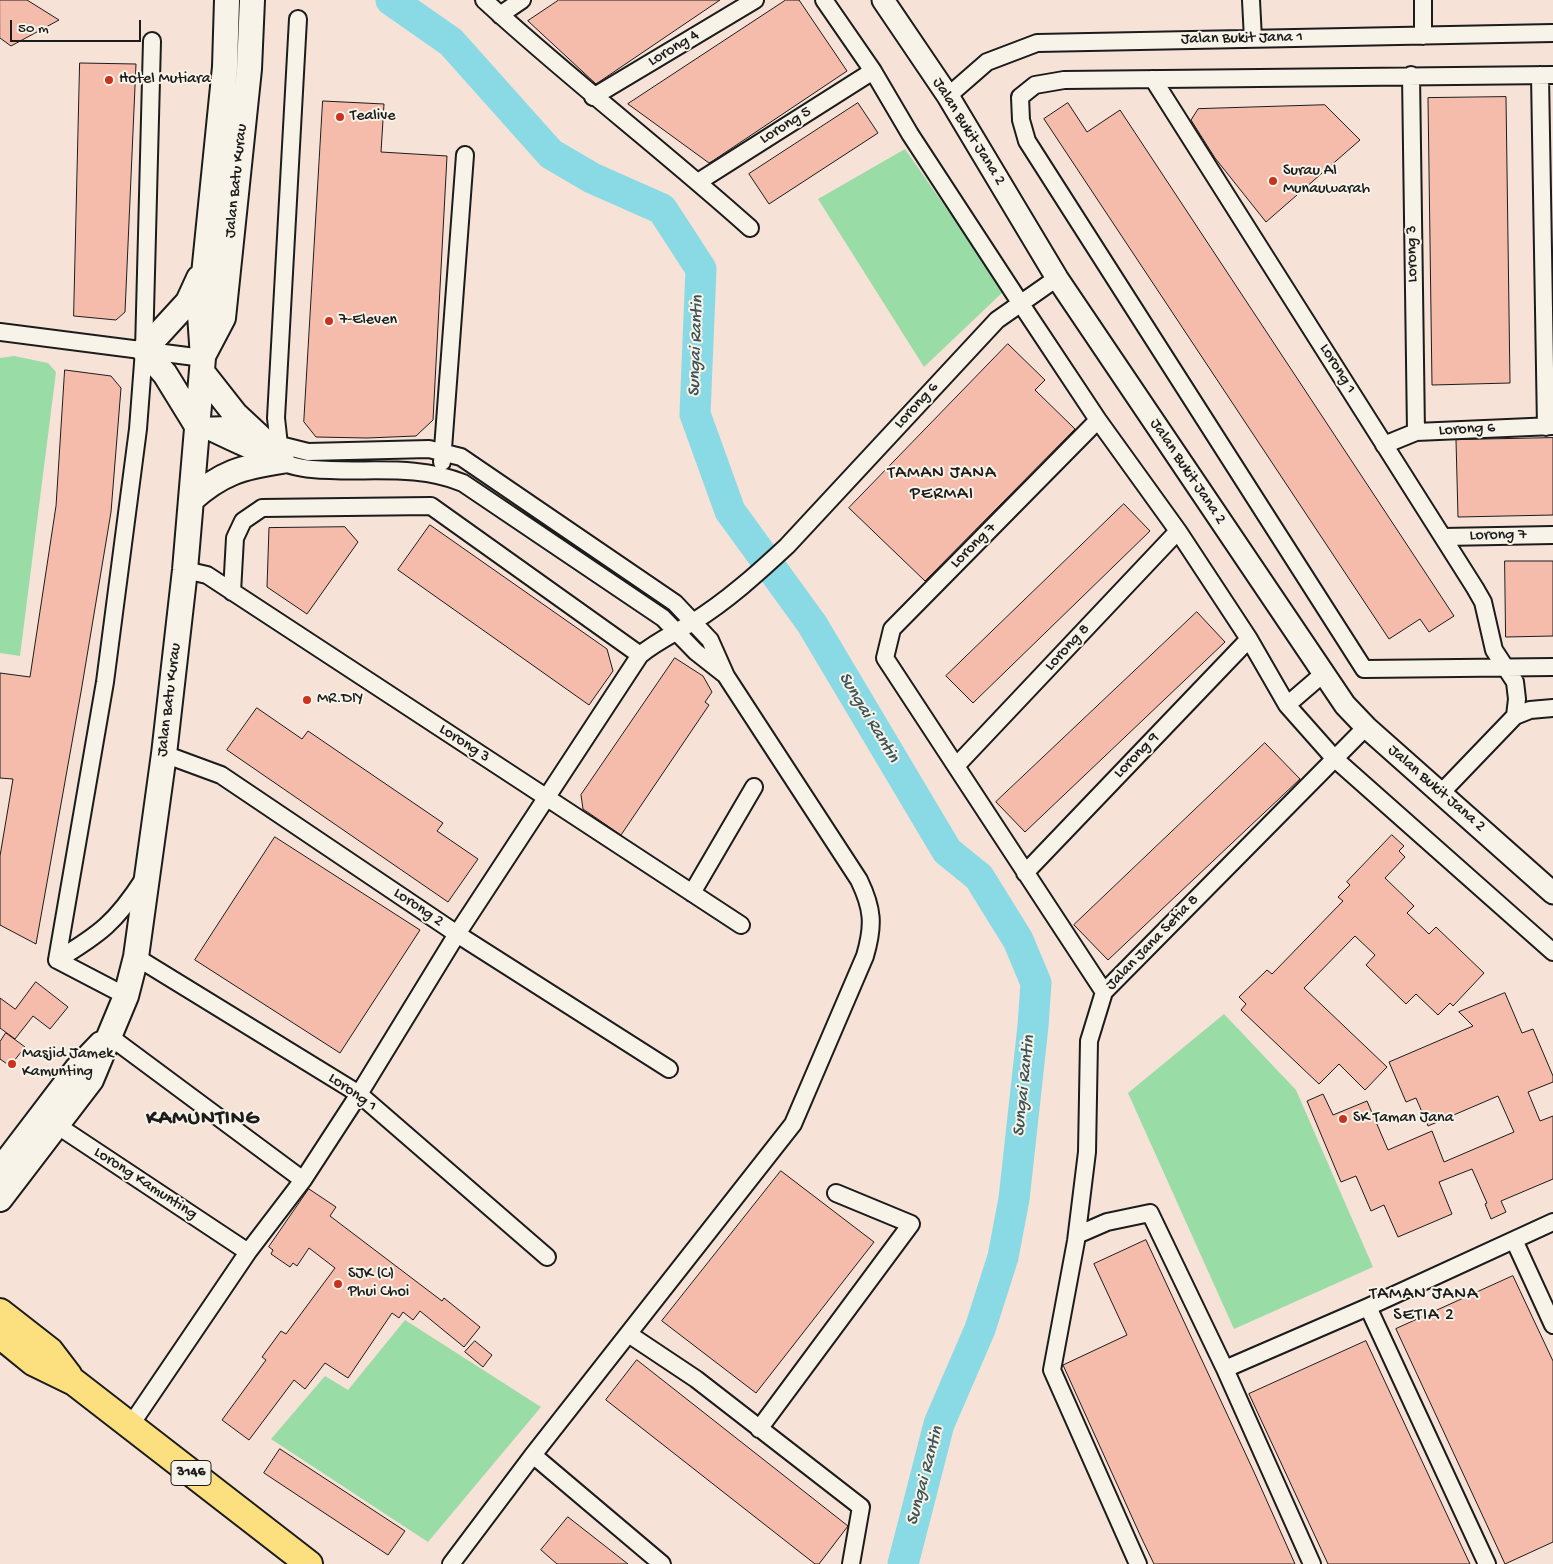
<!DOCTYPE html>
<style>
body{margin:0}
#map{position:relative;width:1553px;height:1564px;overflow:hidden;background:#f6e2d6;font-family:"Gochi Hand",sans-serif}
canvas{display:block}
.scale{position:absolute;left:10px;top:20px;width:131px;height:22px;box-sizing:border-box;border:2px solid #1c1c1c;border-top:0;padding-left:6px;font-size:15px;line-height:18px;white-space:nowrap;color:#1c1c1c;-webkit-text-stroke:4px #f7f3e8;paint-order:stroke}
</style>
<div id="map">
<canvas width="1553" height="1564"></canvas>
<div class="scale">50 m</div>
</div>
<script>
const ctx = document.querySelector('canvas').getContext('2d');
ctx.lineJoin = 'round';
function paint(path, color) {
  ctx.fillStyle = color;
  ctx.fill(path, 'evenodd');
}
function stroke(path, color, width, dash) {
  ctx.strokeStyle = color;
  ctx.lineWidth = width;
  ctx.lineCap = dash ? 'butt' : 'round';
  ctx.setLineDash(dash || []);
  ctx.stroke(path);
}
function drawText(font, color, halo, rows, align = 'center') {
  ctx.font = font + ' "Gochi Hand",sans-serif';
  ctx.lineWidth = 4;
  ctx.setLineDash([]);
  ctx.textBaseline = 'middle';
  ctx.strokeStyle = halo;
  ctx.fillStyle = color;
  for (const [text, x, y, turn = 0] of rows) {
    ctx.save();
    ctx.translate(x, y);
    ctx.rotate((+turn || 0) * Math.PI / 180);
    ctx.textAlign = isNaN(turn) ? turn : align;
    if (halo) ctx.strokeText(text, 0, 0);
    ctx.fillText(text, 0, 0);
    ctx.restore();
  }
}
const green = new Path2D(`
 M905,149L1004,291L924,367L818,199Z
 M14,356L48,363L56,372L20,656L0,653V358Z
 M1224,1014L1296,1090L1373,1267L1234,1329L1128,1093Z
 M405,1320L541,1407L428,1542L271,1439L325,1376L348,1390Z`);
const river = new Path2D(`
 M391,0L451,42L551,154L592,178L662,209L701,269L695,414L730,511L812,624L947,851L979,877L1018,940L1036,983L1033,1026L1014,1199L1003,1257L980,1329L939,1424L903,1564`);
const building = new Path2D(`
 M0,0H27L59,20L11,46L0,38Z
 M559,0H720L596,84L528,21Z
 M786,0H799L847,71L714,160L709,163L628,104Z
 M80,63L136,64L125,312L116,320L74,316Z
 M1506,97L1510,383L1432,385L1428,98Z
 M323,101L384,104L381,152L447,156L433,420L416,436L367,438L316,437L304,422Z
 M858,103L878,133L769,204L749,174Z
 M1068,103L1087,132L1120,110L1454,616L1429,632L1420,619L1389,639L1044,119Z
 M1325,105L1360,140L1266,222L1215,158L1191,120L1198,109Z
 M1008,344L1045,380L1035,390L1075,429L925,581L849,508Z
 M65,370L111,376L121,388L111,512L81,692L36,944L0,925V856L13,779L0,778V673L30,677L56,506Z
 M1553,438V515L1458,517L1456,440Z
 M1124,504L1150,531L973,703L946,676Z
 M430,525L607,649L613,671L589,705L398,570Z
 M345,527L358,542L307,614L267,587L269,528Z
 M1505,561H1553V636L1506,637Z
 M1197,612L1225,642L1025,832L996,802Z
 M675,658L703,676L712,692L705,702L709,705L621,835L583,809L581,795Z
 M257,708L302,739L308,731L443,823L437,831L478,859L448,902L227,750Z
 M1265,743L1300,779L1108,960L1074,925Z
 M1392,835L1404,846L1399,851L1405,857L1385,878L1414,906L1407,913L1429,934L1436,927L1484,973L1453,1006L1450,1003L1438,1015L1416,994L1406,1004L1366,965L1375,955L1355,936L1304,988L1387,1067L1365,1090L1339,1064L1319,1084L1241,1010L1246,1004L1239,997L1267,970L1272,974L1343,901L1338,897L1350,885L1347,882Z
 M275,837L420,930L340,1053L195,960Z
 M36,982L68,1007L50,1029L33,1016L15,1039L0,1028V998L15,1009Z
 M1505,993L1522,1033L1533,1029L1553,1076V1082L1528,1092L1540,1121L1553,1116V1179L1501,1201L1506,1212L1491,1219L1485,1204L1487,1203L1472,1169L1439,1182L1452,1214L1398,1237L1384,1205L1371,1211L1356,1176L1341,1182L1307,1101L1323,1094L1333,1115L1367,1101L1388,1150L1432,1131L1444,1162L1514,1132L1498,1096L1428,1126L1416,1098L1406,1102L1389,1062L1473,1026L1459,1012Z
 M6,1033L25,1047L10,1066L0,1059V1042Z
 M781,1171L874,1242L756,1393L662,1321Z
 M309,1189L336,1207L330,1216L442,1301L444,1298L480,1327L464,1347L420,1311L413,1320L403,1312L399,1318L392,1313L348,1378L325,1363L305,1389L294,1380L249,1440L222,1420L266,1360L262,1357L281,1331L286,1334L335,1268L309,1248L297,1266L293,1263L290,1267L271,1254L273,1250L269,1247Z
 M1146,1240L1254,1472L1295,1564H1154L1141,1537L1063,1365L1127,1335L1094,1264Z
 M1513,1276L1553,1361V1542L1505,1564L1396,1329Z
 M475,1341L492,1355L483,1367L465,1352Z
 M1366,1341L1462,1547L1470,1564H1328L1249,1394Z
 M637,1360L848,1526L819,1564H815L606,1400Z
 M280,1449L405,1531L388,1555L264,1473Z
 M568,1517L628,1564H557L541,1550Z`);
const minor = new Path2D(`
 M484,0C570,79 663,150 750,228
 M824,0L873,71L910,134L1021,304L1098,420L1178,531L1249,639L1287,705L1334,758L1553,952
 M1251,0L1253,39
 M1423,0V36
 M500,15L522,0
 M1411,75L1416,432
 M1540,75L1546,427
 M1553,75L1064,80L1035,85L1020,97L1021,120L1027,141L1364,669L1553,667
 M1153,79L1475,588L1483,602L1494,650L1515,682L1517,699L1515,716
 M948,96L987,62L1037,43L1553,33
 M593,97L755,0
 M698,182L873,71
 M0,332L203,358
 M1098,420L892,629L885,658L1104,992
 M197,426L229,425L264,441L308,452L429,449L461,457L675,603L710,640L726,676L859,880C873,909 874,925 865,956L793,1124L533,1455L451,1564
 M202,428C231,442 281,467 312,469C364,474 414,463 463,483L663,618L696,652L724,674
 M279,445L276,418L298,19
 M1384,445L1416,432L1553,426
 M442,462L465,155
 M1443,537L1553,535
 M185,570L207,575L741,925
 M232,592L235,538L243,521L262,508L431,506L640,655
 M1287,705L1323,674
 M164,754L221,775L457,934L669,1069
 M957,765L1178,531
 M1441,793L1515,716L1530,710L1553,708
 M1025,873L1249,639
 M692,893L754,787
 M136,957L359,1094L547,1257
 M57,960L105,682L138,429L144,350L152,41
 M57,960C100,934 116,922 143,880
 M57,960L126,996
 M109,1036L303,1180
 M49,1120L248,1252
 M1077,1235L1107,1222L1150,1213L1225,1369L1312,1564
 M1514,1240L1553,1325
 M1368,1307L1487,1564
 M630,1335L696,1379L861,1507L851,1564
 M1225,1369L1368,1307L1553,1222
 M130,1426L248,1252L303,1180L359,1094L457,934L640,655C657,641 675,633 693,622C727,601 758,573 787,546L997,320L1057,278
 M759,1429L911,1224L836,1193
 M533,1455L662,1564
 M1138,1564L1052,1370L1076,1241L1087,1152L1089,1041L1104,992L1366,727`);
const tertiary = new Path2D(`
 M883,0L948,96L1057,278L1345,705L1366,727L1553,893`);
const secondary = new Path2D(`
 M203,356L223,318L249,69L252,0
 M202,372L235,414L264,441
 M197,426L165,374L144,350L188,302L199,278
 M191,500C221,473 242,467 282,461
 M0,1170L77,1069L101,1044
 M0,1199L91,1080L126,996L136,957L164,754L185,570L203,358L200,314L225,67L227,0`);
const primary = new Path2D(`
 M0,1312L50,1351L69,1376
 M0,1335L33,1362L74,1382L309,1564`);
const markers = [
 [109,80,5,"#c8321e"],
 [340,117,5,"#c8321e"],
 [1273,181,5,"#c8321e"],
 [329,321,5,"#c8321e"],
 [307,700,5,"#c8321e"],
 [12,1064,5,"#c8321e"],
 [1343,1119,5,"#c8321e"],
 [338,1284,5,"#c8321e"]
];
const shields = [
 [191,1473,40]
];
const shieldNames = [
 ["3146",191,1473]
];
const streetNames = [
 ["Jalan Bukit Jana 1",1242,39,-1],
 ["Lorong 4",674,49,-31],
 ["Lorong 5",786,126,-32],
 ["Jalan Bukit Jana 2",968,132,58],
 ["Jalan Batu Kurau",237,181,-84],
 ["Lorong 3",1413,254,-91],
 ["Lorong 1",1337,369,58],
 ["Lorong 6",917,406,-47],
 ["Lorong 6",1467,430,-3],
 ["Jalan Bukit Jana 2",1187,472,56],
 ["Lorong 7",1498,536,-1],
 ["Lorong 7",974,546,-45],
 ["Lorong 8",1068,648,-47],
 ["Jalan Batu Kurau",170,700,-83],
 ["Lorong 3",464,744,33],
 ["Lorong 9",1137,756,-46],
 ["Jalan Bukit Jana 2",1436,789,41],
 ["Lorong 2",418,908,34],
 ["Jalan Jana Setia 8",1153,943,-46],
 ["Lorong 1",352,1093,35],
 ["Lorong Kamunting",145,1184,33]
];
const poiNames = [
 ["Hotel Mutiara",119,80],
 ["Tealive",350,117],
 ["Surau Al",1283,172],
 ["Munauwarah",1283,190],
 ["7-Eleven",339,321],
 ["MR.DIY",317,700],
 ["Masjid Jamek",22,1055],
 ["Kamunting",22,1073],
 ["SK Taman Jana",1353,1119],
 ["SJK (C)",348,1275],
 ["Phui Choi",348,1293]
];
const waterNames = [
 ["Sungai Rantin",697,346,-88],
 ["Sungai Rantin",868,718,59],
 ["Sungai Rantin",1025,1086,-84],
 ["Sungai Rantin",926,1476,-75]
];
const neighbourhoodNames = [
 ["TAMAN JANA",942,474],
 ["PERMAI",942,495],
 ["TAMAN JANA",1424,1295],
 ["SETIA 2",1424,1316]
];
const districtNames = [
 ["KAMUNTING",203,1120]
];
paint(green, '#9adca6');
stroke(river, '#89dae4', 31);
paint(building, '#f5bcac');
stroke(building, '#1c1c1c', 1);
stroke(minor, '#1c1c1c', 20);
stroke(tertiary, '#1c1c1c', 25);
stroke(secondary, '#1c1c1c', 28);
stroke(primary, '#1c1c1c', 30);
stroke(minor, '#f7f3e8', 16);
stroke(tertiary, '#f7f3e8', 21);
stroke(secondary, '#f7f3e8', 24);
stroke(primary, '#fce080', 26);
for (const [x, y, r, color] of markers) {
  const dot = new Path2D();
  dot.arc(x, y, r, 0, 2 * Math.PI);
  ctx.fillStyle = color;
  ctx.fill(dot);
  stroke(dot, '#f7f3e8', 2);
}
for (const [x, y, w] of shields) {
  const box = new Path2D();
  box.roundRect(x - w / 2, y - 12.5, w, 25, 4);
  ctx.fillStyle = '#f7f3e8';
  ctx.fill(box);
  stroke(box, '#1c1c1c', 1);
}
drawText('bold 15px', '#1c1c1c', null, shieldNames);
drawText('16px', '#1c1c1c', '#f7f3e8', streetNames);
drawText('16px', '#1c1c1c', '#f7f3e8', poiNames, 'left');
drawText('italic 18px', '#3d5558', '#f7f3e8', waterNames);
ctx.letterSpacing = '1px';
drawText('18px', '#1c1c1c', '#f7f3e8', neighbourhoodNames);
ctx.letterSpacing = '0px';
ctx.letterSpacing = '1px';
drawText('bold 21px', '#1c1c1c', '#f7f3e8', districtNames);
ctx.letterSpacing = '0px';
</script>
